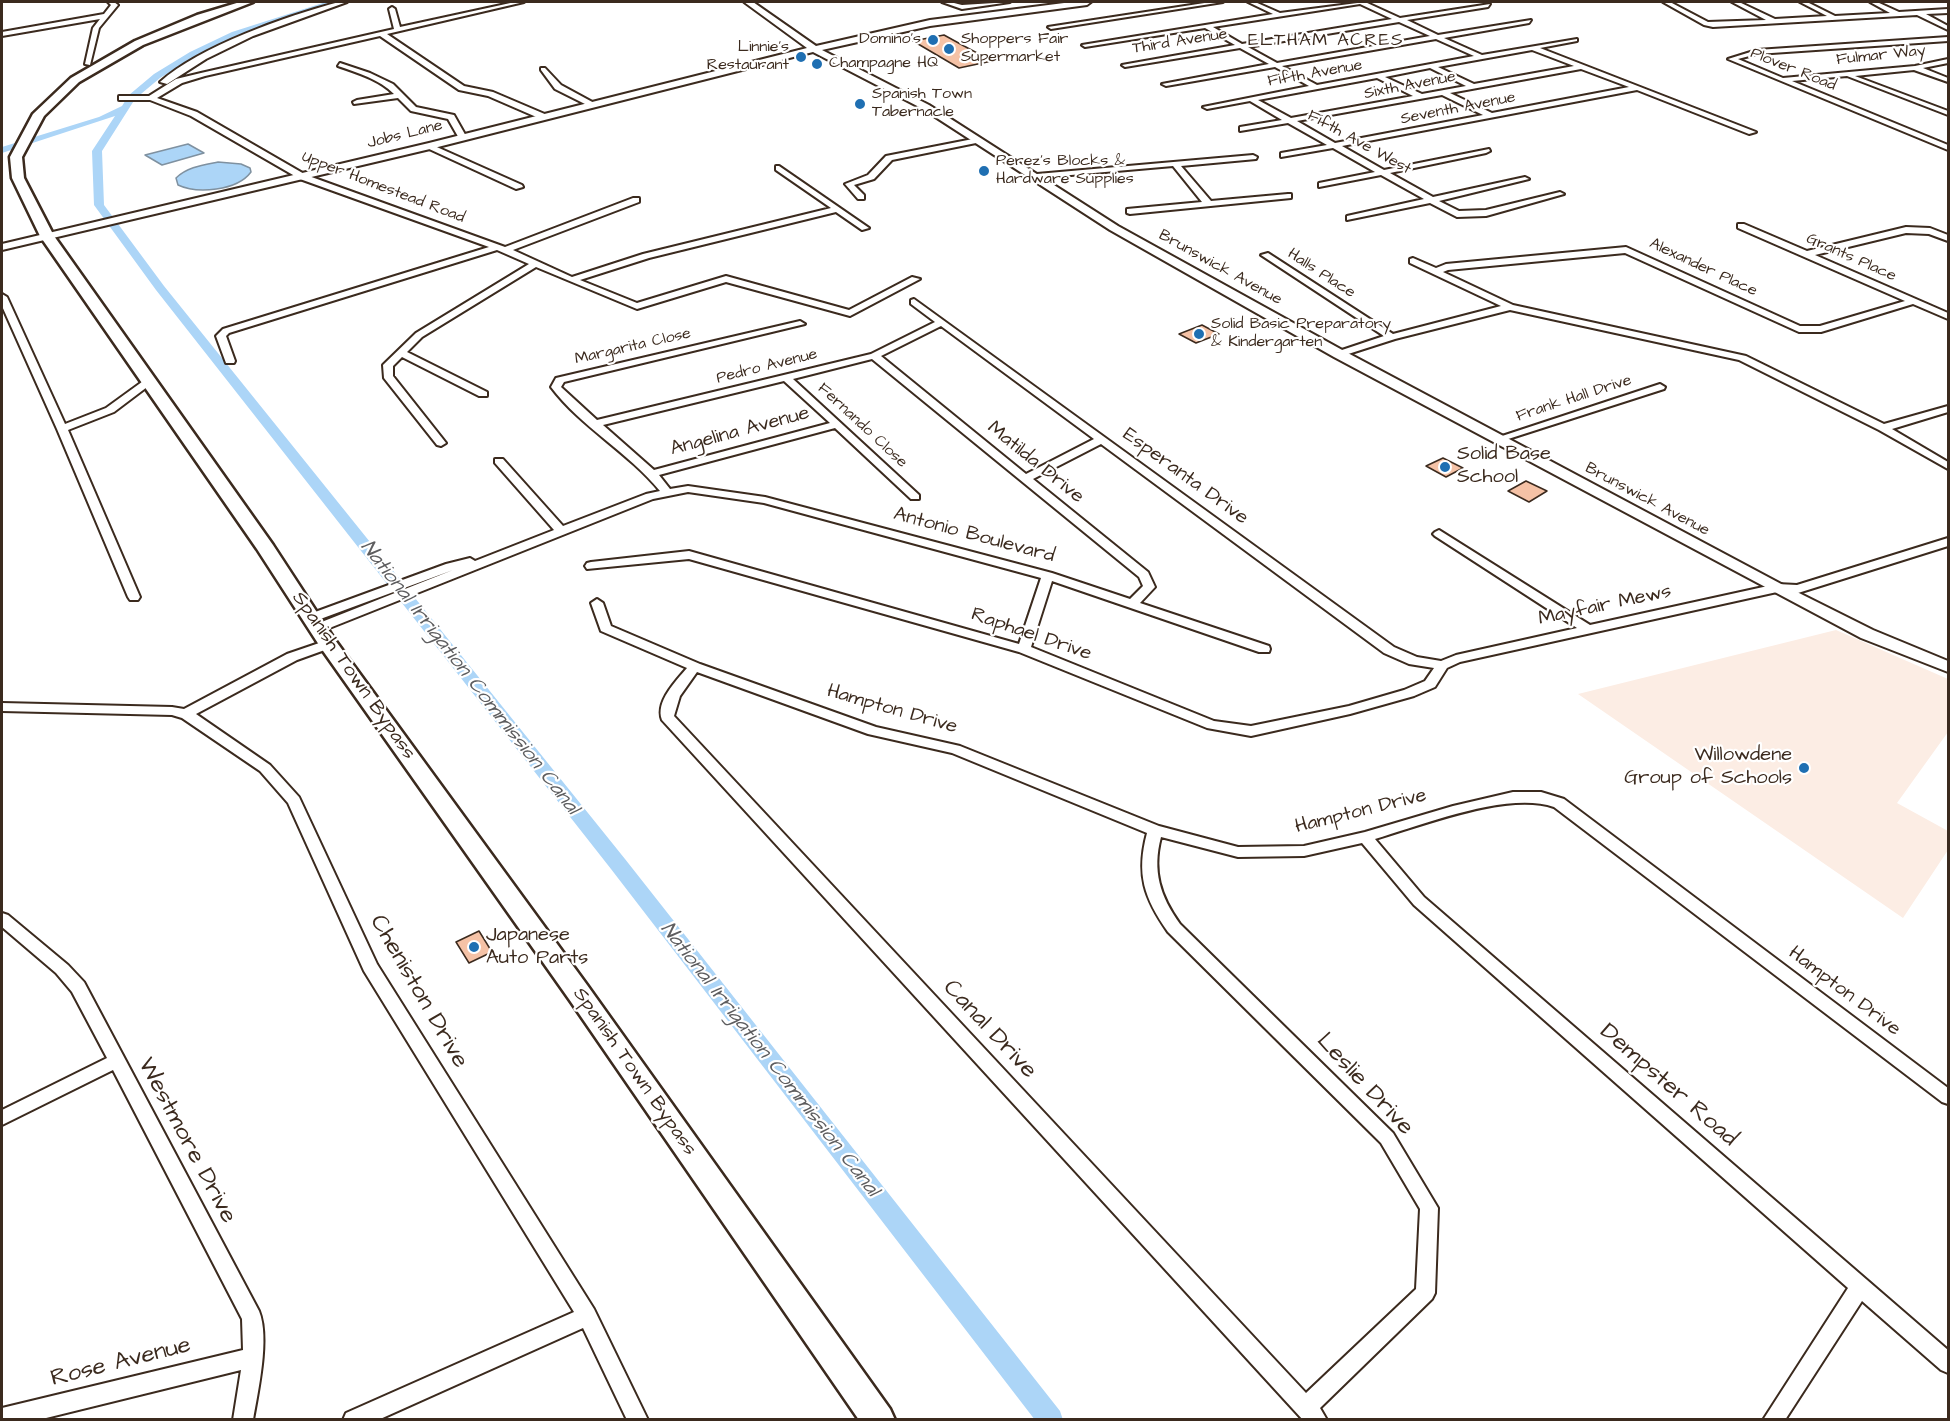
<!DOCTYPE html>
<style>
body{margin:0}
#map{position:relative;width:1950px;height:1421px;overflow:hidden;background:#fff;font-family:"Architects Daughter",sans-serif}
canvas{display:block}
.frame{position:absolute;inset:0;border:3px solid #3b2a1e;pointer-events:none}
</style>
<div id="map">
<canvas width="1950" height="1421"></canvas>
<div class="frame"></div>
</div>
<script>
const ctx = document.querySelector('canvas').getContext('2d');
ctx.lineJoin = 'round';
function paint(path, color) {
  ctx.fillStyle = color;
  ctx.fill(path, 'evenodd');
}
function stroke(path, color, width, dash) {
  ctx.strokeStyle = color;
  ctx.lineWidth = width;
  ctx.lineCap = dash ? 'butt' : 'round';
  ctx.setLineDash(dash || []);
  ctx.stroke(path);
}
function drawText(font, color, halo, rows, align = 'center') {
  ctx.font = font + ' "Architects Daughter",sans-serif';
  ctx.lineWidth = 4.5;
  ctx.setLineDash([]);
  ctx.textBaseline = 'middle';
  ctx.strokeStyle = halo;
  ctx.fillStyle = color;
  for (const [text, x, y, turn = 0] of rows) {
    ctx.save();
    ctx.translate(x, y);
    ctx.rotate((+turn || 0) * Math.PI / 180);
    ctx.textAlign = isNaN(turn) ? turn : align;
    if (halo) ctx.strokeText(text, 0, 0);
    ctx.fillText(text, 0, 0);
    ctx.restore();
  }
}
const built = new Path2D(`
 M1836,630L1948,679V732L1897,803L1948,831V850L1903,918L1578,694Z`);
const water = new Path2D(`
 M188,144L204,153L162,165L145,155Z
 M218,162L241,164L250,168L251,172C237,191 197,194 178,185L176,178C187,167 203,165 218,162Z`);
const canal = new Path2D(`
 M326,2H336L238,36L196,56L160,78L135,99L102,151L104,205L164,286L625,859L1060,1411L1063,1420H1035L611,869L156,290L94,205L92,151L115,116L2,153V147L99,117L122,106L129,95L154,74L190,52L232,32Z`);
const building = new Path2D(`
 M944,35L964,46L992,61L959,68L913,41Z
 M1202,325L1219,334L1196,343L1179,334Z
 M1443,458L1463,468L1446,477L1426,466Z
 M1526,481L1547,491L1529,502L1508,491Z
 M479,931L492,952L469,963L456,942Z`);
const street = new Path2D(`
 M108,2H114L118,5L99,28L90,65L85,64L93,28L100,19L2,36V32L104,14L111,5Z
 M339,2H347L253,36L206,59L167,84L160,82C200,46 287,16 339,2Z
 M515,2H524L387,34L464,86L493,92L547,115V119H541L488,96L459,90L380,36L205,76L182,83L157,98L197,112L306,175L505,247L633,198H639V202L513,250L572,277L643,254L831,208L776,170V166H779L869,228L862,230L836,212L649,258L580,280L637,303L726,276L849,310L912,277L920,279L850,316L726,282L637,309L536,267L422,337L407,352L487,392V396H479L402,357L393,366V376L446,443L441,446L437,445L384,378L383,365L416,333L529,264L497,250L229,333L226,336L235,361L234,363H226L216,336L223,329L489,247L300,179L191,116L150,100H119V96H149L176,79L201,73L394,29L389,9L392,7L395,9L400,27Z
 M942,2H950L962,5L1010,2L962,9Z
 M1211,2H1223L1051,29L1048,27Z
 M1248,2H1255L1280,13L1365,2L1400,18L1490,4L1488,7L1407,20L1438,35L1531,20L1529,23L1444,38L1482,55L1577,39V41L1540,48L1756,132L1749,134L1637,90L1342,146L1384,170L1489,149L1490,151L1486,153L1390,173L1433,197L1525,177L1529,179L1439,201L1459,211L1486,210L1560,192L1564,194L1486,216L1457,217L1430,203L1347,220V216L1424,199L1381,175L1319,187V183L1375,172L1333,148L1281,157V153L1327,145L1288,123L1240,131V127L1282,120L1250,101L1207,109L1203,107L1309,86L1275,67L1166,86L1162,84L1269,64L1240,48L1125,67L1122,65L1235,45L1205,28L1085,47L1082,45L1273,14ZM1360,4L1392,19L1242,44L1213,27ZM1399,22L1430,36L1277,63L1248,47ZM1436,39L1474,56L1317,85L1282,66ZM1532,50L1574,66L1474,84L1438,67ZM1430,68L1466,86L1422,94L1385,77ZM1581,69L1629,87L1492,113L1450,93ZM1377,78L1413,96L1291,118L1258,100ZM1442,95L1483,115L1335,143L1297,121Z
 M1663,2H1670L1708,22L1766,20L1732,2H1739L1775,19L1827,16L1800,2H1807L1835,16L1890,13L1870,2H1877L1899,12L1948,9V13L1926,14L1948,26V30L1917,15L1713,27L1704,25Z
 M1948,37V41L1757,54L1738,59L1783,78L1915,66L1948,59V63L1923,68L1948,78V82L1914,70L1855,76L1948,111V115L1847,76L1792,81L1948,145V150L1728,59L1757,50Z
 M340,63L370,73L393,84L416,107L454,115L467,138L460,140L448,119L411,111L398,98L354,104L353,102L357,100L394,94C379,79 358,73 338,66Z
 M541,68H545L561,85L596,104L589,106L555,89L541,70Z
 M978,138L982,140L981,142L892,160L874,179L854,185L864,195V199H858L845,184L868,175L886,156Z
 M430,144L522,185L523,187L516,189L427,148L426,146Z
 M1253,155L1257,157L1256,159L1181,166L1211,201L1288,194H1291V198L1130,214L1127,213V209L1202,202L1173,166L1037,178L1033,176L1037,174Z
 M1738,224H1744L1807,251L1906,227L1930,228L1948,235V241L1929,234L1906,233L1815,255L1948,313V319L1913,304L1821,332H1799L1625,253L1448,270L1443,272L1513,305L1746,356L1884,424L1948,406V412L1892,429L1948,462V469L1879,430L1739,360L1510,310L1395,339L1342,356H1336V352L1384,336L1261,255L1268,253L1393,334L1501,306L1410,263V259L1413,258L1436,268L1446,264L1626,247L1800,326H1820L1905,301L1738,228Z
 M2,294L7,297L65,424L106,408L146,379L150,378L155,381L114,412L68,430L140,597L138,600H130L128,597L57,429L2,306Z
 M914,299L1394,647L1417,657L1441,661L1456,655L1577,628L1435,536L1433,534L1435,532L1439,530L1590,625L1777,584L1797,585L1948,538V546L1798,593L1777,592L1460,662L1447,668L1435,687L1414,696L1350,714L1251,736L1207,728L1019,652L689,559L587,569L585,566L587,563L591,562L689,551L1019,644L1041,578L764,503L688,492L653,499L322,631H314L312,628L314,625L453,570L315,621H307L305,618L307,615L446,564L470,558L475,561L554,530L495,463V459H503L563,526L646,494L660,491C627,451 581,427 551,387L556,378L800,321L805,324L564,382L561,387L597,420L871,354L935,322L911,304V300ZM941,326L1094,439L1026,474L881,356ZM872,359L1139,577L1143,586L1130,599L1052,573L765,497L688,486L670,489L659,475L835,428L911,499H919V495L793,379ZM784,381L830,423L654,470L603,425ZM1101,444L1384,653L1409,664L1434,668L1425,681L1404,690L1349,706L1251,726L1214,721L1031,647L1052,581L1259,652H1269L1270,649L1269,646L1140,603L1155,587L1148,572L1033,479Z
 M1660,384L1665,387L1664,389L1502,441H1494L1493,439Z
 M597,599L603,603L611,626L700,664L876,727L960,746L1159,826L1238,847L1304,846L1365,832L1453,806L1513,792H1541L1564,799L1948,1088V1104L1942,1102L1554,807C1507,791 1423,825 1375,839L1424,897L1948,1350V1373L1941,1370L1862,1301L1785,1420H1763L1848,1288L1414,905L1362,843L1304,856L1238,857L1161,837C1152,871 1160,896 1180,924L1393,1133L1438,1208L1435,1293L1432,1299L1320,1408L1327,1420H1303L662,720C655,702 676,681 687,668L601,631L591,603ZM697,672L868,734L952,753L1147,833C1136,874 1144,898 1168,932L1381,1143L1420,1209L1416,1289L1306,1393L674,716L680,696Z
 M328,640L334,644L333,647L297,660L196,714L270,765L299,797L377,964L594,1309L648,1420H627L583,1328L378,1420H343L346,1413L574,1312L364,971L288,803L260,771L182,718L172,715L2,711V703L172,707L184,709L287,654Z
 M2,913L8,915L68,965L84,982L259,1311C270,1338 258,1391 253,1420H233L241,1370L38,1420H2V1408L243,1350L242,1319L113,1070L2,1125V1110L107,1058L72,992L56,973L2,927Z`);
const secondary = new Path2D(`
 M744,2H753L816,46L930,20L1072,2H1091L1087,5L930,26L822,50L929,105L1118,226L1344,351L1783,585L1873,630L1948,661V672L1861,638L1334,357L1110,230L923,109L813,52L430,149L2,250V244L429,143L807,48Z`);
const primary = new Path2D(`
 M240,2H253L143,45L79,82L44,116L22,157L24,178L54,236L273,545L335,640L587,985L890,1409L895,1420H859L569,999L321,648L257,549L40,236L12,178L10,157L33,114L71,78L135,41L197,15Z`);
const markers = [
 [933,40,6,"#1f6fb2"],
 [949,49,6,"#1f6fb2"],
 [801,57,6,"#1f6fb2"],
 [817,64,6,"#1f6fb2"],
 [860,104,6,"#1f6fb2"],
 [984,171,6,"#1f6fb2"],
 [1199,334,6,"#1f6fb2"],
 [1445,467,6,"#1f6fb2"],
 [1804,768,6,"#1f6fb2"],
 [474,947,6,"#1f6fb2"]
];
const farPoinames = [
 ["Domino's",921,40,"right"],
 ["Shoppers Fair",961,40],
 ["Supermarket",961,58],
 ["Linnie's",789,48,"right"],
 ["Restaurant",789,66,"right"],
 ["Champagne HQ",829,64],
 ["Spanish Town",872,95],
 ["Tabernacle",872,113],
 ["Perez's Blocks &",996,162],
 ["Hardware Supplies",996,180],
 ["Solid Basic Preparatory",1211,325],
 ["& Kindergarten",1211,343]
];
const farStreetnames = [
 ["Third Avenue",1180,42,-9],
 ["Fulmar Way",1881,56,-6],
 ["Plover Road",1793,70,22],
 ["Fifth Avenue",1315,74,-10],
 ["Sixth Avenue",1410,86,-11],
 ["Seventh Avenue",1458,109,-11],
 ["Jobs Lane",405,135,-14],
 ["Fifth Ave West",1359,143,29],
 ["Upper Homestead Road",383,188,21],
 ["Grants Place",1851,258,24],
 ["Brunswick Avenue",1220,268,29],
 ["Alexander Place",1703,268,25],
 ["Halls Place",1321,274,33],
 ["Margarita Close",633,347,-13],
 ["Pedro Avenue",767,367,-14],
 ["Frank Hall Drive",1574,399,-18],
 ["Fernando Close",862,426,43],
 ["Brunswick Avenue",1647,500,28]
];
const farNeighbourhoodnames = [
 ["ELTHAM ACRES",1326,41]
];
const streetNames = [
 ["Angelina Avenue",740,432,-15],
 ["Matilda Drive",1035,463,39],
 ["Esperanta Drive",1185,477,36],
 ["Antonio Boulevard",974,536,15],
 ["Mayfair Mews",1605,606,-12],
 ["Raphael Drive",1031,635,19],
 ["Spanish Town Bypass",353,676,55],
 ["Hampton Drive",892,710,16],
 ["Hampton Drive",1361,812,-14],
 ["Hampton Drive",1844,992,37],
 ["Spanish Town Bypass",634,1072,55]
];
const poiNames = [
 ["Solid Base",1457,455],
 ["School",1457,478],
 ["Willowdene",1792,756,"right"],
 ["Group of Schools",1792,779,"right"],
 ["Japanese",486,936],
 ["Auto Parts",486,959]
];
const waterNames = [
 ["National Irrigation Commission Canal",469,678,52],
 ["National Irrigation Commission Canal",769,1060,52]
];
const nearStreetnames = [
 ["Cheniston Drive",418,992,60],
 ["Canal Drive",989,1030,47],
 ["Leslie Drive",1364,1085,47],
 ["Dempster Road",1668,1086,41],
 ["Westmore Drive",186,1141,62],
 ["Rose Avenue",121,1363,-14]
];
paint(built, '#fcede4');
paint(water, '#acd5f7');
stroke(water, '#7f91a0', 1.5);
paint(canal, '#acd5f7');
paint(building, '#f5c2a6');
stroke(building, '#3b2a1e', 1.5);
stroke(street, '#3b2a1e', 4);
stroke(secondary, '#3b2a1e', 4);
stroke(primary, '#3b2a1e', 5);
paint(street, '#fff');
paint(secondary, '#fff');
paint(primary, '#fff');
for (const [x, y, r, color] of markers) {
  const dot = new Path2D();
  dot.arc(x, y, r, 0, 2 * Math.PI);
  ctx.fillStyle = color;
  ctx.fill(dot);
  stroke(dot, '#fff', 2);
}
drawText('16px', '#3b2a1e', '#fff', farPoinames, 'left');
drawText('16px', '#3b2a1e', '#fff', farStreetnames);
ctx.letterSpacing = '1.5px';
drawText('18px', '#3b2a1e', '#fff', farNeighbourhoodnames);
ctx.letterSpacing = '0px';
drawText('20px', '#3b2a1e', '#fff', streetNames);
drawText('20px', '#3b2a1e', '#fff', poiNames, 'left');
drawText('italic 21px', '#5d5d5f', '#fff', waterNames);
drawText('24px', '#3b2a1e', '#fff', nearStreetnames);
</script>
